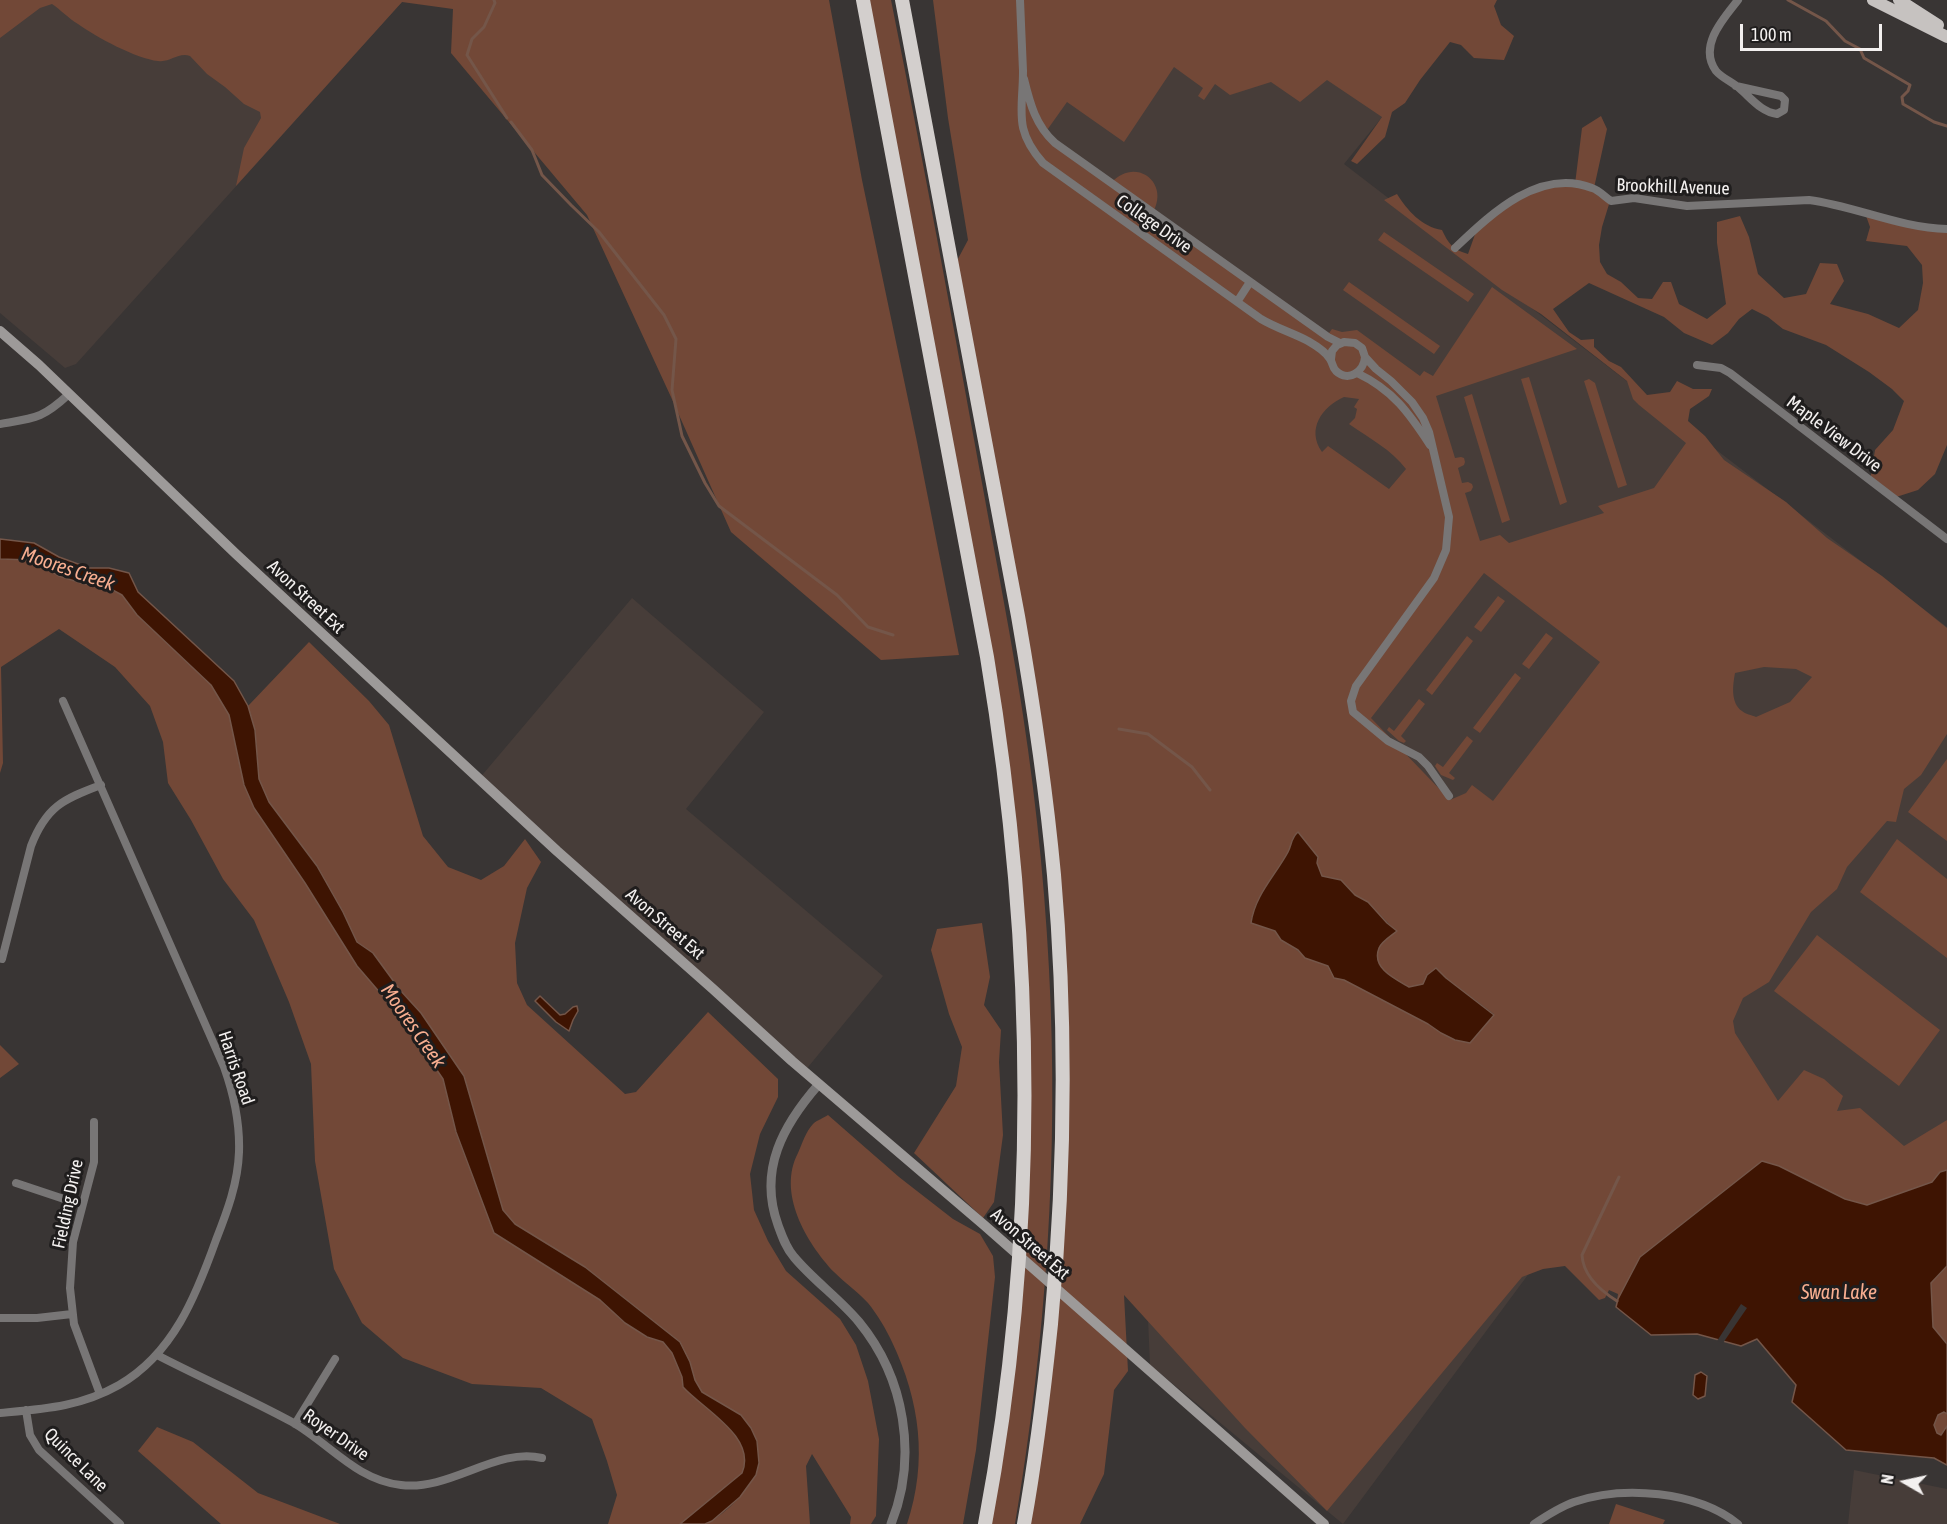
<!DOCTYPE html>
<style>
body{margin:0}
#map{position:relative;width:1947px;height:1524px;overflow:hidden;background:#393534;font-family:"Asap Condensed",sans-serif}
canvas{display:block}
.north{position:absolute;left:1875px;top:1452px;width:60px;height:60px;-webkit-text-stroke:4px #1f1d1d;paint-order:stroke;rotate:279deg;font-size:16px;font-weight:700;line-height:24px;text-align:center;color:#f3f0ef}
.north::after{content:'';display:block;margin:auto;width:21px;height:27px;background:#f3f0ef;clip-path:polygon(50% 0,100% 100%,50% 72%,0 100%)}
.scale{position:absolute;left:1740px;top:24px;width:142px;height:27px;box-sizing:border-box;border:3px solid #f3f0ef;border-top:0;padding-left:8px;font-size:18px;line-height:21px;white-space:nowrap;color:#f3f0ef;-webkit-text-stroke:4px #1f1d1d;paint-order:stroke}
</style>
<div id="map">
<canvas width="1947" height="1524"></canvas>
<div class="north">N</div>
<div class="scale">100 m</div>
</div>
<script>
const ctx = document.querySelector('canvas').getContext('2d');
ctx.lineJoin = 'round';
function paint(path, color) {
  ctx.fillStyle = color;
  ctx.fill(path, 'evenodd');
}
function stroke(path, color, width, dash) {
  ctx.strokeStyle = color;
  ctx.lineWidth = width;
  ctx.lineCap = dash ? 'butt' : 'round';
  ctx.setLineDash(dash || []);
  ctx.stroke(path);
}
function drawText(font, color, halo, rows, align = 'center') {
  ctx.font = font + ' "Asap Condensed",sans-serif';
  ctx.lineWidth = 6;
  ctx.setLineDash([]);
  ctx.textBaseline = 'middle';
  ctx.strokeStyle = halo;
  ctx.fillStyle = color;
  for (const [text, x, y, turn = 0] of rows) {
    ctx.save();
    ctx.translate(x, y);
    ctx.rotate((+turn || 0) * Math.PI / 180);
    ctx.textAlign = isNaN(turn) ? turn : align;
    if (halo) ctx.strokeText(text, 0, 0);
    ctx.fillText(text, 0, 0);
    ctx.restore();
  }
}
const built = new Path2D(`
 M0,0H390L402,2L76,364L65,368L0,313Z
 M992,0H1477L1344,164L1947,627V1128L1931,1152L1605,1171L1343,1524L1150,1365L1148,1319Z
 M632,598L764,712L686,809L883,976L804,1072L478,780Z
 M1854,1470L1947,1489V1524H1848Z`);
const green = new Path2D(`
 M0,0H829L862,180L917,442L959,655L881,660L731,532L671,397L587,215L451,53L453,9L402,2L236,186L244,148L261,118L260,112L244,104L225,87L207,74L190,56C178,52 170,63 158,61C137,59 96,37 78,24C68,18 61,10 52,4L40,8L0,38Z
 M867,0H891C924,165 954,329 984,494C995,555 1007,616 1017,677C1033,774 1044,871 1049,969C1059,1155 1046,1341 1015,1524H989L1020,1302L1017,844Z
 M933,0H1497L1494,6L1501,25L1514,36L1504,60L1474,58L1461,45L1450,42L1420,80L1405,103L1392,112L1385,137L1357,164L1351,161L1382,117L1327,80L1300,102L1271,82L1230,95L1215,84L1204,100L1198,96L1203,88L1174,67L1124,142L1067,102L1045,133L1111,183C1135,156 1170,182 1153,212L1327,336L1332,329L1342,332L1357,330L1420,376L1424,371L1433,376L1492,287L1577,349L1436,396L1455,458L1461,457L1464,458L1465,462L1464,465L1458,468L1462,483L1468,482L1472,484L1473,487L1471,491L1465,493L1480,541L1500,535L1509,543L1604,513L1598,506L1654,488L1686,443L1639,405L1633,399L1627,381L1541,314L1502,290L1384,200L1397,194C1407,210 1422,227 1442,230C1448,243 1453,250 1468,254L1478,226L1534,189L1575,184L1582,128L1601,116L1607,129L1594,188L1610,201L1602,227L1599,245L1600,262L1607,274L1621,282L1638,298L1652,299L1663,282H1671L1679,304L1707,319L1726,304L1717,243V222L1740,216L1749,237L1758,274L1784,298L1806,294L1820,263L1837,264L1844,281L1830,304L1868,314L1899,328L1918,310L1923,283L1922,265L1907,246L1866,241L1870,227L1865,213L1947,229V445L1935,474L1918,490L1893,498L1870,481L1875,450L1893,430L1904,401L1892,389L1869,372L1826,345L1783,329L1768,317L1752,309L1739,319L1728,333L1712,345L1684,333L1664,317L1589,283L1553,309L1569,332L1581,340L1594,339V347L1609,361L1621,367L1647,395L1670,392L1677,381L1693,389H1712L1709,396L1690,409L1688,421L1705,436L1724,460L1786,502L1827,538L1882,576L1947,628V734L1921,775L1904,789L1896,822L1887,821L1847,867L1837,889L1811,912L1769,982L1743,998L1733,1021L1735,1033L1778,1101L1804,1070L1824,1079L1843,1096L1837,1111L1860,1108L1904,1146L1947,1120V1170L1940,1172L1932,1182L1867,1205L1845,1199L1640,1257L1617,1301L1618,1294L1609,1290L1605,1298L1599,1300L1565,1266L1543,1269L1522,1277L1327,1511L1245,1428L1124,1295L1128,1371L1114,1390L1104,1474L1080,1524H1024L1062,1168L1047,804L952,270L968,240L948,118ZM1344,397L1359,399L1354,407L1357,409L1355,418L1349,424C1369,438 1392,450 1406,469L1389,489L1328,446L1322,452C1306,429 1322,407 1344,397ZM1484,573L1600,662L1493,801L1472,785L1466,793L1450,800L1371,718ZM1764,667L1796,669L1812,677L1790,702L1756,717C1752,715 1745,714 1742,711C1730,703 1733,684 1735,673ZM1298,832L1318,857L1317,863L1322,876L1341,880L1355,895L1368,902L1396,931C1391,936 1382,941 1379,948C1371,968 1395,979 1409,987L1423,984L1427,975L1436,968L1446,978L1494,1014L1470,1043L1441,1033L1428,1024L1344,980L1335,978L1328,966L1305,958L1298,951L1281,940L1275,931L1251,923C1255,895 1275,876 1288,852C1292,844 1291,838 1298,832Z
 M1384,232L1474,294L1468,302L1378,240Z
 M1349,282L1440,346L1434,354L1343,290Z
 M1529,377L1567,502L1560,505L1521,379Z
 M1589,379L1595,383L1627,485L1618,488L1584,381Z
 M1472,394L1510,520L1502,523L1464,397Z
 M0,559L32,560L59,576L84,584L107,587L122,595L137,615L211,685L229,715L244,785L254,808L305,883L357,966L400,1016L443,1079L456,1133L494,1233L600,1300L625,1323L646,1337L663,1342L672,1353L682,1377L683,1387C697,1400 737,1430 742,1446C746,1456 745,1464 742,1473L680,1524H608L617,1495L607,1461L592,1419L541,1388L472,1384L403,1358L362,1323L334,1269L315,1161L311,1064L289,1002L254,920L223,879L191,820L168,783L163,742L150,706L115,667L59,629L1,667L3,763L0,773Z
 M1498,596L1505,601L1481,632L1474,627Z
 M1546,633L1553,638L1529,669L1522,664Z
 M1467,636L1473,641L1432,695L1426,690Z
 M309,642L369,701L389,725L423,836L448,867L481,880L504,866L525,839L541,862L527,888L515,943L517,983L527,1005L625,1094L636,1092L708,1012L778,1079V1097L760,1134L750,1174L754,1210L768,1241L786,1271L840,1319L856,1345L868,1381L879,1439L876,1516L871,1524H850L851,1517L812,1454L806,1466L810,1524H705C727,1514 753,1487 759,1463L702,1392L695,1380L690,1362L680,1342L585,1267L515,1224L503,1210L464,1076L421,1013L400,990L373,953L357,942L343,912L317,866L269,802L259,779L255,730L248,706Z
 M1515,673L1521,678L1480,733L1473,728Z
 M1419,699L1425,704L1401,736L1406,741L1404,743L1399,741L1387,730L1389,727L1394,731Z
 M1467,736L1473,741L1449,773L1455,778L1453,780L1441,775L1435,766L1437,763L1443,767Z
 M1947,759V841L1908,812Z
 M1897,839L1947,879V958L1860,892Z
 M982,923L990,977L984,1005L1001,1030L999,1062L1003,1135L994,1202L983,1218L914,1153L956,1086L962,1047L949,1014L931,950L937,929Z
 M1817,935L1940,1030L1899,1086L1774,991Z
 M0,1045L19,1064L0,1078Z
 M828,1115L899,1177L953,1219L980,1234L993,1256L995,1277L976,1450L963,1524H907C928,1461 920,1401 892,1342C886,1329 877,1314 868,1303C858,1292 845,1283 834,1272C806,1242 777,1193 798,1153C802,1144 806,1131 813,1124C817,1120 824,1118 828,1115Z
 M1947,1266V1344L1933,1327L1931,1283Z
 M1944,1412L1947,1414V1426L1941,1435L1937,1433L1934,1425L1938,1415Z
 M157,1427L193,1442L258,1493L340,1524H221L138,1451Z
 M1616,1504L1665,1520L1663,1524H1609Z`);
const water = new Path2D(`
 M0,539L34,543L59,557L89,568H109L129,573L138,592L234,681L248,706L255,730L259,779L269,802L317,866L343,912L357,942L373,953L400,990L421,1013L464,1076L503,1210L515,1224L585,1267L680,1342L690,1362L695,1380L702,1392L741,1415L751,1428L757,1441L759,1463L756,1475L740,1497L712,1521L705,1524H680L742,1473C757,1437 704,1410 683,1387L682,1377L672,1353L663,1342L647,1337L625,1323L600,1300L494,1233L456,1132L443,1079L400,1016L357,966L305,883L254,808L244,785L229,715L211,685L137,615L122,595L107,587L84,584L59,576L32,560L0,559Z
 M1298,832L1318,857L1317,863L1322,876L1341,880L1355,895L1368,902L1387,923L1397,931C1391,936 1382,941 1379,948C1371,968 1395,979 1409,987L1423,984L1427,975L1436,968L1446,978L1494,1015L1470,1043L1455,1040L1441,1033L1428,1024L1344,980L1334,978L1328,966L1305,958L1298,950L1281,940L1275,931L1251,923C1255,895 1275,876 1288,852C1292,844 1291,838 1298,832Z
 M540,996L560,1015L565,1014L573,1007L577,1006L578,1011L573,1020L569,1031L556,1022L535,1001Z
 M1762,1161L1779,1166L1845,1199L1867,1205L1932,1182L1940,1172L1947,1170V1266L1931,1283L1933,1327L1947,1344V1414L1944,1412L1938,1415L1934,1425L1937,1433L1941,1435L1947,1426V1465L1934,1458L1846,1450L1792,1402L1796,1385L1757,1339L1741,1346L1697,1334L1651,1335L1616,1307L1618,1299L1640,1257Z
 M1701,1372L1707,1376L1705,1396L1698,1399L1693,1395L1695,1375Z`);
const pier = new Path2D(`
 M1741,1304L1747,1308L1723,1343L1717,1341Z`);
const stream = new Path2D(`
 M494,0L495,3L484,27L472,39L467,55L507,118
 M1788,0L1826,21L1845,41L1860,49L1864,58L1910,85L1908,91L1902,97L1903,104L1934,122L1947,126
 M511,122L532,150L542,175L571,205L599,232L664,315L676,339L672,390L682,436L705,483L719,506L837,595L868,627L893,635
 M1119,729L1148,734L1192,767L1210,790
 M1617,1301C1601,1291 1583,1275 1582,1255L1619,1177`);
const minor = new Path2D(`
 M1020,0C1021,24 1022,47 1023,71C1023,111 1013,129 1043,163L1261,319C1276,328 1293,333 1308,341C1315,345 1326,352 1330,359C1333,363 1332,367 1336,371C1349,383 1364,371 1365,357
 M1024,79C1030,104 1036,126 1055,143L1328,337L1340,343
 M1736,86L1781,96L1785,100L1784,110L1777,114C1761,112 1751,98 1739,88C1732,82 1722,78 1716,71C1698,46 1723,19 1738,0
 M1455,248C1490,215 1539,167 1592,188C1599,190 1605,197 1611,201L1634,198L1687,206L1809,200C1855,206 1900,228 1947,229
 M1237,302L1250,282
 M1331,359L1332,351L1337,345L1344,342L1355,343L1362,348L1365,357L1376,369L1391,381L1412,402L1423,418L1429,432L1449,517L1446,550L1434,578L1356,686L1351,701L1353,712L1388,741L1419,757L1428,766L1449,796
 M1697,365L1721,368L1730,373L1947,539
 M1357,373C1393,390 1409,413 1430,445
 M0,424C35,418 42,419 69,394
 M2,959L31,846C46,807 63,799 101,785
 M94,1122V1162L73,1242L70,1288L74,1324L100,1394
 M16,1183L82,1205
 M0,1318H37L72,1314
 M157,1355C201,1378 248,1398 292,1422C329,1443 356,1480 401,1485C451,1491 496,1447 542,1458
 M26,1410L30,1435L39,1450L120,1524
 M0,1413C44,1409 80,1407 119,1385C173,1354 196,1296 216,1240C227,1212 238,1183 239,1152C240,1122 234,1095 224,1067L63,701
 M295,1424L335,1359
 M1534,1524C1546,1516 1560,1507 1574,1502C1623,1485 1697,1491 1738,1524`);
const tertiary = new Path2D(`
 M819,1084C783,1125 758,1170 778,1225C782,1236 786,1248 794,1257C814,1281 839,1298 859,1322C905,1378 918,1457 891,1524`);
const secondary = new Path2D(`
 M0,331L39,365L236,554L557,851L713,989L792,1061L984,1225L1324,1524`);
const trunk = new Path2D(`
 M1873,0L1947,37
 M1899,0L1938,25`);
const motorway = new Path2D(`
 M863,0L987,657C1035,944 1039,1238 985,1524
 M902,0L1018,616C1033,702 1046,788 1054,875C1067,1025 1065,1175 1051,1324C1044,1391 1036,1458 1024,1524`);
const streetNames = [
 ["Brookhill Avenue",1673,187,2],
 ["College Drive",1154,224,35],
 ["Maple View Drive",1834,434,37],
 ["Avon Street Ext",306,597,43],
 ["Avon Street Ext",665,924,41],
 ["Harris Road",236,1068,71],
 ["Fielding Drive",68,1204,-78],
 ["Avon Street Ext",1030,1244,41],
 ["Royer Drive",336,1435,35],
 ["Quince Lane",76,1460,45]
];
const waterNames = [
 ["Moores Creek",68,569,19],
 ["Moores Creek",413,1026,55],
 ["Swan Lake",1839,1293]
];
paint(built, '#473d39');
paint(green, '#724837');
paint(water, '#3e1402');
stroke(water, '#745649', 1.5);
paint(pier, '#393534');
stroke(stream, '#745649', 3);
stroke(minor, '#787676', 8);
stroke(tertiary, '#787676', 9);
stroke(secondary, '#9d9a99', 10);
stroke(trunk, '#c6c2c0', 12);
stroke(motorway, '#d3cfcd', 14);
drawText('18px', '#f3f0ef', '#1f1d1d', streetNames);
drawText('italic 20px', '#f8ae90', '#1f1d1d', waterNames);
</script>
